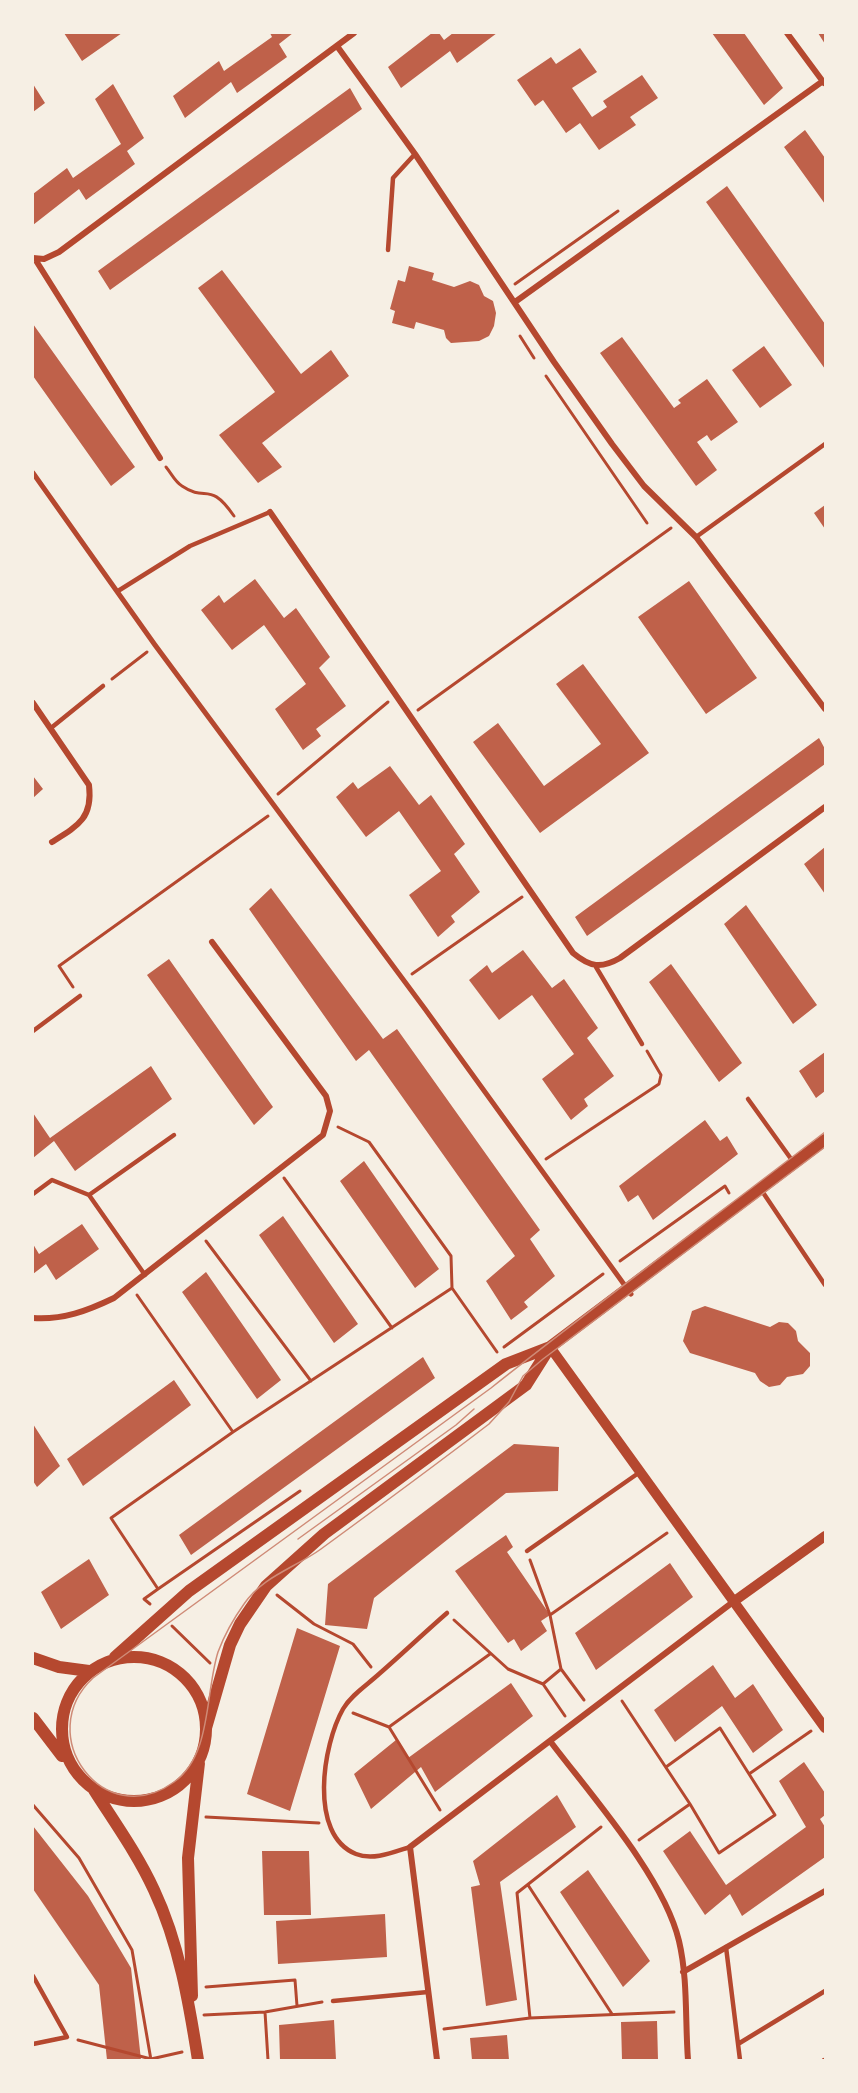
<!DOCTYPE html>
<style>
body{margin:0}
#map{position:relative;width:858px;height:2093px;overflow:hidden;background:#f6efe4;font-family:"DejaVu Sans",sans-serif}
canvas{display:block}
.frame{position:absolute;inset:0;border:34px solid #f6efe4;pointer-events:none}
</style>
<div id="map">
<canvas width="858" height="2093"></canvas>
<div class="frame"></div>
</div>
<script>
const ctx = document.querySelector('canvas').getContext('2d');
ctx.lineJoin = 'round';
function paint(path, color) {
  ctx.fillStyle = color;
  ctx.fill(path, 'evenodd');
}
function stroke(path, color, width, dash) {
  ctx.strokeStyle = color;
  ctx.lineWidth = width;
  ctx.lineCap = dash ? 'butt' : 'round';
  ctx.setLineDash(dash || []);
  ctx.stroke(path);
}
const building = new Path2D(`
 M64,33H122L82,61Z
 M270,33H293L279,44L287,57L237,93L231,82L185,118L173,96L219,61L224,71L272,37Z
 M432,33H439L444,40L453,33H497L457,63L450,51L401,88L388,67Z
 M712,33H744L783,88L764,105Z
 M818,33H825V44Z
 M580,48L597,72L572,88L592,117L607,107L603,101L642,75L658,98L630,117L636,125L599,150L580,123L566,133L543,100L535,106L517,80L551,57L556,64Z
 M33,84L45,103L33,112Z
 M113,84L144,138L127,151L135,164L86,200L79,189L33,225V194L67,168L73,178L121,144L95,99Z
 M350,88L362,109L110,290L98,271Z
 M805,130L825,158V204L784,147Z
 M727,186L825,324V369L706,202Z
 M409,266L434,273L432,280L454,287L470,281L479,285L484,296L493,301L496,313L494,326L489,336L479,341L451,343L446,338L444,330L416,322L414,329L392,323L395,311L390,309L398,280L405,282Z
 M222,270L301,374L331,350L349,376L262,443L282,467L258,483L219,435L275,392L198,288Z
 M33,324L135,467L111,486L33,376Z
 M622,337L674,408L681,403L678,400L707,379L738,422L711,441L707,435L697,442L717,470L696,486L600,353Z
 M764,346L792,385L760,408L732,370Z
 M825,505V529L814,513Z
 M255,579L284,618L296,608L330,657L319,668L346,706L316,729L321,736L303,750L275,709L306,684L264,625L232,650L201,610L219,595L224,603Z
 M689,581L757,678L706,714L638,617Z
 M583,664L649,753L540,833L473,742L498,723L544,786L601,744L556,684Z
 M819,738L825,749V764L587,936L575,917Z
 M390,766L419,805L431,795L465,844L454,854L480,892L451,916L455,922L438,937L409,895L441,871L399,811L366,837L336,797L353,782L358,789Z
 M33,776L43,789L33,798Z
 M825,847V894L804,864Z
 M271,888L383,1039L397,1029L540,1230L530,1239L555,1276L524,1302L528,1307L511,1320L486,1281L515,1256L369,1050L356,1061L249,909Z
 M746,905L817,1005L793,1024L724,924Z
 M523,950L552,988L564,979L598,1028L587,1038L614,1076L584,1099L588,1106L571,1120L542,1079L574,1054L532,995L499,1020L469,980L487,965L492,973Z
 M169,959L273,1107L254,1125L147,975Z
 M671,964L742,1063L719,1082L649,982Z
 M825,1052V1091L816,1098L799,1071Z
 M151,1066L172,1099L75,1171L54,1141L33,1158V1113L50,1138Z
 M705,1120L720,1141L727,1136L738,1154L653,1220L638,1195L628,1202L619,1186Z
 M364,1161L439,1269L415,1288L340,1181Z
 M283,1216L358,1324L334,1343L259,1235Z
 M82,1224L99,1249L56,1280L46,1264L33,1274V1244L39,1254Z
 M206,1272L281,1380L257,1399L182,1292Z
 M705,1306L770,1327L779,1322L788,1323L796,1331L798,1341L810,1353V1366L803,1374L787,1377L780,1385L769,1387L760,1381L755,1373L690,1353L683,1341L692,1311Z
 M423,1357L435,1378L191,1555L179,1535Z
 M174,1380L191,1405L83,1486L67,1459Z
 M33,1424L60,1466L37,1487L33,1481Z
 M514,1444L559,1447L558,1491L506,1493L374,1598L367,1629L325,1625L328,1584Z
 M506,1535L513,1547L507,1552L550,1615L541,1621L547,1631L521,1651L514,1639L508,1643L455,1571Z
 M89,1559L109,1595L61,1629L41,1592Z
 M670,1563L693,1597L596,1670L575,1633Z
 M297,1628L340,1646L290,1811L247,1794Z
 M713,1665L735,1698L753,1684L783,1730L753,1753L722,1706L675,1742L654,1710Z
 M511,1683L533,1716L435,1792L421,1767L371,1809L354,1774L396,1740L408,1758Z
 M804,1762L825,1793V1815L820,1819L825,1827V1857L742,1916L730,1894L705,1915L663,1851L690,1831L726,1885L806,1827L779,1781Z
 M557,1795L576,1827L500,1882L517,2000L486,2006L471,1887L480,1885L473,1861Z
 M33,1826L88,1896L131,1968L141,2060H107L99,1985L33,1889Z
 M262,1851H309L311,1915H264Z
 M588,1870L650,1961L623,1987L560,1892Z
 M385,1914L387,1957L278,1964L276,1921Z
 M334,2020L336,2060H280L279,2025Z
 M657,2021L658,2060H622L621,2022Z
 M507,2035L509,2060H472L470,2038Z`);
const path = new Path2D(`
 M515,284L618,211
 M520,336L534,358
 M546,376L647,523
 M166,467C171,473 175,482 182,486C207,503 209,480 234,516
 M112,679L147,652
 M418,710L671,528
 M278,794L388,702
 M412,974L522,897
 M73,987L59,966L268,816
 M338,1127L369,1142L451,1256L452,1288
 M546,1159L659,1084L661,1075L647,1051
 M284,1178L392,1328
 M206,1241L311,1381
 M620,1261L725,1186L729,1193
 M137,1295L233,1432L111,1518L158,1589L300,1491
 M504,1347L603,1274
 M233,1432L452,1288L497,1352
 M530,1560L550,1615
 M277,1595L314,1624L353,1644L371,1667
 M150,1604L144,1599L158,1589
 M454,1620L508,1669L543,1684L565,1716
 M172,1626L210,1663
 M543,1684L561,1669
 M584,1700L561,1669L550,1615L667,1533
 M622,1701L690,1804
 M353,1713L389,1727L490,1654
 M389,1727L440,1810
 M666,1767L720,1728L749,1774
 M33,1805L79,1858L132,1950L151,2060
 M206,1817L319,1823
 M639,1840L690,1804L719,1853L775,1815L749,1774L811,1731
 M528,1885L612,2014
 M206,1987L295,1980L297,2006
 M265,2012L268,2060
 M204,2015L265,2012L322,2002
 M530,2018L517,1893L601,1827
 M444,2029L530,2018L674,2012
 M78,2040L151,2059L182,2052`);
const service = new Path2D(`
 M388,250L393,178L415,154
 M696,537L825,444
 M118,591L190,546L270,512
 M51,728L103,686
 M596,967L642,1044
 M33,1031L80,996
 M748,1099L794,1163
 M762,1191L825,1285
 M33,1194L52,1180L89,1195
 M145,1275L89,1195L174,1135
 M527,1551L640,1472
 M410,1847C394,1852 373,1861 356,1854C308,1835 323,1744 343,1709C351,1695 367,1685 379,1674C402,1654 424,1633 447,1613
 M726,1947L740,2060
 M33,1976L67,2037L33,2044
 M333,2001L428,1992
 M738,2044L825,1991
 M824,2060H825`);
const pedestrian = new Path2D(`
 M33,473L155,645L425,1009L631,1294`);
const minor = new Path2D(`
 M787,33L824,83
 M337,46L415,154L554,362L612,444L644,486L696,537L825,709
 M33,258L44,259L59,252L354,33
 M35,259L160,458
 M515,302L823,81
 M270,512L573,953C590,967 601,969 620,958L825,807
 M33,703L89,785C93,818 78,826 52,842
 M33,1318C63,1320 87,1311 114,1298L323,1135L330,1111L326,1096L212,942
 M550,1741C590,1794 664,1877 679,1941C688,1979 685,2021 688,2060
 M683,1972L825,1891
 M437,2060L410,1847L733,1602`);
const tertiary = new Path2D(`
 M550,1347L825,1728
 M733,1602L825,1536`);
const secondary = new Path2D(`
 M62 1729a72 72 0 1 1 144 0a72 72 0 1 1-144 0Z
 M115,1657L189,1591L506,1364L550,1347L825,1140
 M33,1658L59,1667L89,1671
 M33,1718L62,1756
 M206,1728L230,1645L240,1624L266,1586L324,1534L526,1385L550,1347
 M94,1790C115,1823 138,1855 154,1890C179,1943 189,2003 198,2060
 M192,1996L188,1858L199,1763`);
const tram = new Path2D(`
 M825,1132C714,1217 601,1301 491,1388L93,1678C32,1735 104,1833 174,1782C212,1755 205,1693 218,1652C224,1636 234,1618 244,1604C263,1576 295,1568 321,1549C377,1508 433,1467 489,1424L509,1402L523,1376L543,1359L825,1147
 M298,1539L456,1425L474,1409`);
paint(building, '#bf614a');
stroke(path, '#b5482f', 3);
stroke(service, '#b5482f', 4.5);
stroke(pedestrian, '#b5482f', 5);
stroke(minor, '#b5482f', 6);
stroke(tertiary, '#b5482f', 10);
stroke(secondary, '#b5482f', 12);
stroke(tram, '#cf8b77', 1.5);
</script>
